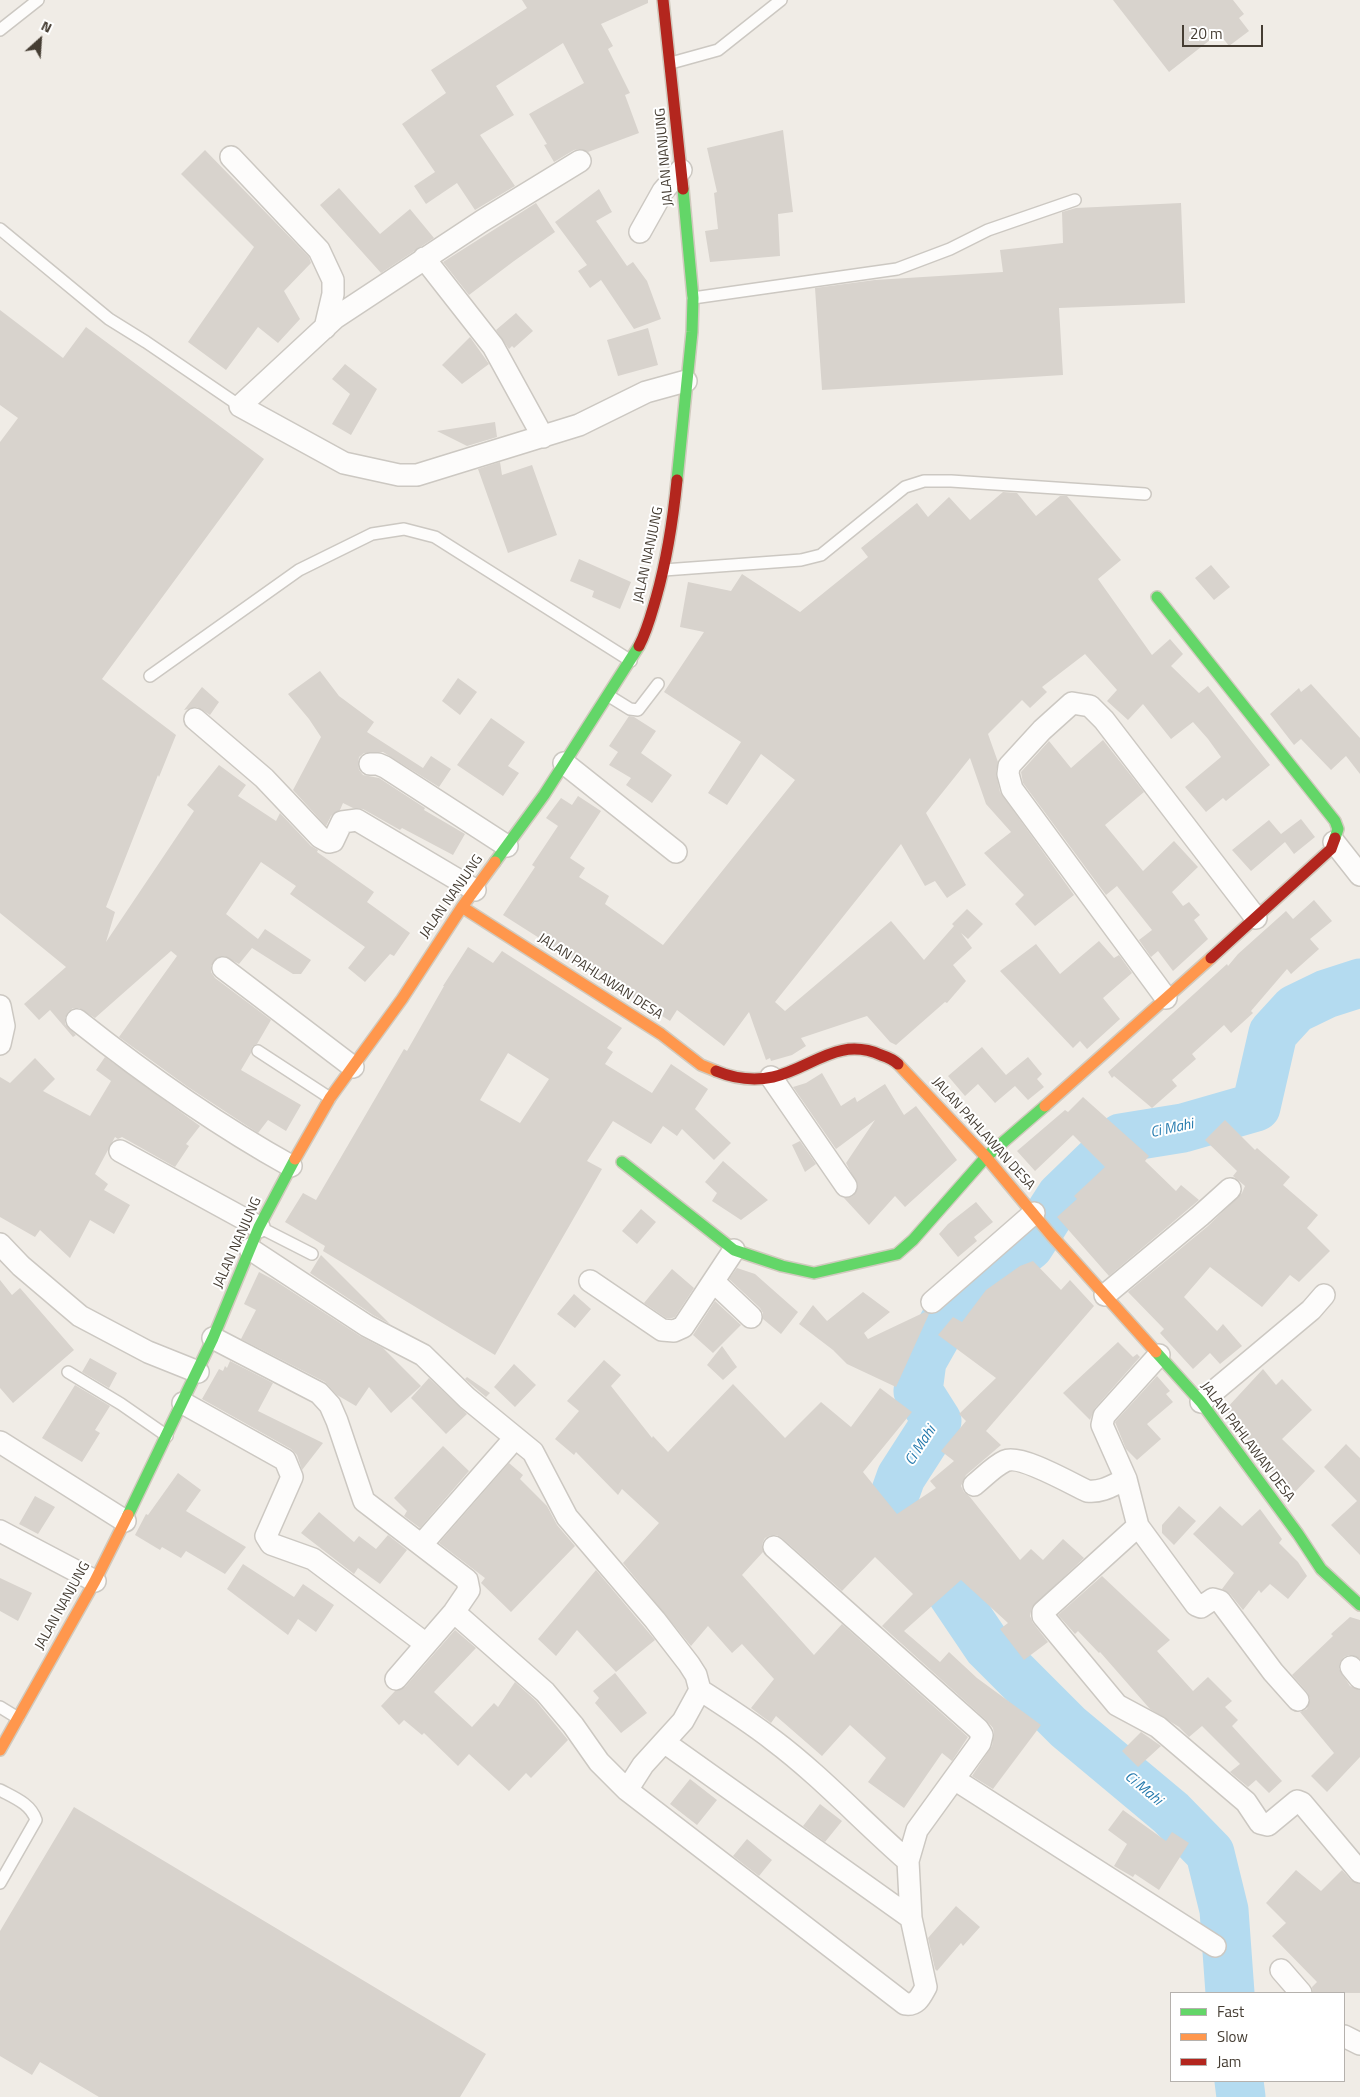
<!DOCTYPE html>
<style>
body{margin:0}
#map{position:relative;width:1360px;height:2097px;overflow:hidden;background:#f0ece6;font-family:"Titillium Web",sans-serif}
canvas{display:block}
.legend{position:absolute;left:1170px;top:1992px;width:175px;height:90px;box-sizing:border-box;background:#fff;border:1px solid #b5b1ad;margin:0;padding:6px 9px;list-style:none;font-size:15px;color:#453d33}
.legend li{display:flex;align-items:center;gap:10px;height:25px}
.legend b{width:25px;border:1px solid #b5b1ad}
.north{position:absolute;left:15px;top:15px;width:50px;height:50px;-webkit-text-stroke:4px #fff;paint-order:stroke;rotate:26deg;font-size:14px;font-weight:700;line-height:20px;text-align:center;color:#453d33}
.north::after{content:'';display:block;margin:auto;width:18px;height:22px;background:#453d33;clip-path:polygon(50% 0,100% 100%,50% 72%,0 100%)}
.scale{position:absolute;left:1182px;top:25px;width:81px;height:22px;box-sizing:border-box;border:2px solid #453d33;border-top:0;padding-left:6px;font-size:15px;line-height:18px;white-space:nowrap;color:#453d33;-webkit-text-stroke:4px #fff;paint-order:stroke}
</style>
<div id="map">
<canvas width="1360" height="2097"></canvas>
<ul class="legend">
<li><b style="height:6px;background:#63d668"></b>Fast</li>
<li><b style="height:6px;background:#ff974d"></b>Slow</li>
<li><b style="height:6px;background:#b3261e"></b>Jam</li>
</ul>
<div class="north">N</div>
<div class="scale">20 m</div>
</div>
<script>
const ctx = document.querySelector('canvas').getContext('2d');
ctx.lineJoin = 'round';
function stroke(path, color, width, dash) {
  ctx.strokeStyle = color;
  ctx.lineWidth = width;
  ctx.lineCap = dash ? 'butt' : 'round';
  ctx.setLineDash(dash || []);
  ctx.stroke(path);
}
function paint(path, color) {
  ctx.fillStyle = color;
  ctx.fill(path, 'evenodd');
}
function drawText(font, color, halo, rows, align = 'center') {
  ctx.font = font + ' "Titillium Web",sans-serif';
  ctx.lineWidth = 4;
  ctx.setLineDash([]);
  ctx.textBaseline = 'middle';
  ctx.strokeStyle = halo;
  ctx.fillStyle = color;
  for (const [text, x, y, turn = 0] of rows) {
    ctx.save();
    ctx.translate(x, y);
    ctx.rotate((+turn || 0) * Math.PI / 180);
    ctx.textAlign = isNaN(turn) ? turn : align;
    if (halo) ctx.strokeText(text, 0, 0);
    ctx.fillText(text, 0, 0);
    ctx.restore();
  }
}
const river = new Path2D(`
 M1230,1993L1224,1910L1210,1853L1171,1813L1068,1727L988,1647L932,1564L901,1531L891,1505L901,1477L937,1421L918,1391L922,1361L952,1308L1029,1246L1061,1196L1121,1138L1183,1128L1256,1107L1273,1033L1295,1009L1326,994L1360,983
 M1239,2081L1241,2097`);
const building = new Path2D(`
 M522,0H648V3L601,24L613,46L608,49L630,93L625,95L639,133L588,152L580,149L574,150L554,162L544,145L547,144L529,114L584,83L563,43L496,86L514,115L480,135L515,186L475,210L457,183L426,204L414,186L435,172L402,124L446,93L431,70L527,8Z
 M1113,0H1233L1244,14L1239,18L1249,31L1229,46L1219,33L1169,72Z
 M783,130L793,212L778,214L780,256L710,262L705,231L718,229L714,193L717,192L707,148Z
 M205,150L309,257L311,263L284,291L300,319L278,343L258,327L226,370L188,342L254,247L181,174Z
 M339,188L380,234L410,209L434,238L381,273L320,205Z
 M599,189L612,212L596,221L627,266L633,262L647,281L661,319L634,329L601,280L590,288L578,271L587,265L555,222Z
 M536,203L555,232L514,261L469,295L443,262Z
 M1181,203L1185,303L1059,308L1063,375L822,390L815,288L875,280L1003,272L1000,250L1063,243L1062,212L1076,208Z
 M0,310L63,358L86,327L264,459L102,679L176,735L159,777L158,775L106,907L115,912L106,942L194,811L187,805L219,765L246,785L238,796L276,821L280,813L311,846L318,850L317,852L374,892L367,902L410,933L394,956L390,954L365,982L348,968L365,947L290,894L296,886L261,862L226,914L258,939L265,929L311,960L301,974H293L252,948L239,964L224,956L218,957L211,966V972L215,978L271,1020L257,1044L252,1047L251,1053L241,1070L301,1105L286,1131L268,1120L258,1133L188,1087L119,1037L177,956L171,951L95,1018L79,1008H73L68,1012L65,1018V1024L76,1035L73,1037L50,1010L39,1020L24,1004L66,967L0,913V442L18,418L0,405Z
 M516,313L533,331L514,348L512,346L509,349L496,330Z
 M648,328L658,365L618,376L607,340Z
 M470,337L489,364L462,384L442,365Z
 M345,364L377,389L351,435L332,424L350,394L332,379Z
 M495,422L497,437L467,446L437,431Z
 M500,462L502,475L532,465L557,535L508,553L478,469Z
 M1003,492L1017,493L1036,516L1060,496H1067L1121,560L1098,579L1152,655L1170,639L1183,654L1171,666L1199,693L1208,686L1270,765L1226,801L1223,798L1206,812L1185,787L1221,757L1208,739L1193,722L1171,739L1143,704L1128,720L1107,701L1117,690L1085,654L1042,687L1047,692L1030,708L1022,700L988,734L998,762L996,773L1000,792L1074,895L1035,926L1015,904L1024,895L984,853L1011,832L986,804L970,758L926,813L966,885L947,898L935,881L925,886L901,844L775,1002L785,1011L891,921L924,960L954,926L952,924L967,909L983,924L968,939L961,933L972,948L953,965L966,981L947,1003L945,1002L896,1045L890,1042L867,1016L801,1038L806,1046L792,1055L771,1061L770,1058L766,1060L749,1012L724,1046L677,1010L670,1021L503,915L535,867L532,865L558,826L546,818L561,798L572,805L578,796L601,811L570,858L585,868L579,877L609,896L605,904L663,945L795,780L761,754L727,805L708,793L741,742L664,692L704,632L680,627L688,582L731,591L742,574L800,612L868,557L861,548L917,503L928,517L949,497L970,520Z
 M579,559L631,582L620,609L592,597L594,591L570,581Z
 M1211,565L1230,587L1214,600L1195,578Z
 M320,671L339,696L374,722L367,732L423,768L431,756L451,769L439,787L383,752L364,753L359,757L358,764L359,770L363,775L379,778L425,808L424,810L465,834L453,855L402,828L400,830L363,809L353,808L343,803L340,810L331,816L326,826L293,790L321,737L309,719L288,694Z
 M458,678L477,692L460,715L442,701Z
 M1311,684L1360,738V774L1346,756L1331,770L1301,739L1294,745L1270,714L1299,688L1301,692Z
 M202,687L219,702L210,715L197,707L184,710Z
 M629,716L634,717L656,731L641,753L672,775L652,803L626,785L631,778L609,765L618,752L609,746Z
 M491,718L525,742L508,766L519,773L503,796L457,765Z
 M1103,740L1144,792L1105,825L1143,871L1174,841L1198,867L1172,892L1183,906L1189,902L1200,915L1194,920L1208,939L1173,971L1158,951L1151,957L1139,940L1152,930L1117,886L1106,895L1023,783L1021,772L1049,741L1071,768Z
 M1301,819L1315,837L1294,854L1285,842L1251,871L1232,850L1269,820L1281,834Z
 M1314,900L1332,921L1310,939L1319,949L1291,974L1287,969L1251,1011L1253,1013L1231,1033L1224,1025L1192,1054L1196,1059L1172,1080L1177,1086L1152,1108L1114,1076L1112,1078L1108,1072L1227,964L1228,966L1238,954L1286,911L1293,919Z
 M1099,941L1114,958L1119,955L1132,973L1103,998L1120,1019L1087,1049L1080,1041L1073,1048L1000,971L1036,944L1060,974Z
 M468,947L493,963L502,951L622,1028L607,1048L613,1052L605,1064L652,1093L671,1064L708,1089L695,1109L731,1143L714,1160L682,1129L677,1136L663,1126L651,1144L613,1121L587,1161L602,1169L495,1355L323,1251L325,1246L285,1222L303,1193L316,1200L404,1049L407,1051L444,986H443ZM508,1053L549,1079L520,1123L480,1100Z
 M982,1047L1006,1075L1028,1057L1042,1074L1037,1079L1044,1087L1028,1100L1015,1086L995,1103L978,1084L965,1096L948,1076Z
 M105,1057L200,1126L186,1144L189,1146L175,1167L122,1137L118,1139L115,1137L95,1174L108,1184L104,1190L130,1205L114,1234L90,1220L70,1258L40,1230L35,1237L0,1217V1077L10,1083L35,1058L55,1079L43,1091L90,1116L111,1081L96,1070Z
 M822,1073L841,1106L855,1097L857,1102L885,1084L904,1115L916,1106L957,1160L905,1207L895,1196L869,1225L844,1198L853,1196L858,1186L846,1163L875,1120L836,1149L793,1087L806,1083Z
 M1083,1097L1149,1156L1145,1161L1176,1191L1181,1185L1199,1200L1109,1276L1057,1217L1077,1199L1074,1196L1105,1167L1073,1135L1035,1171L1017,1151L1065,1110L1068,1112Z
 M1225,1120L1255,1150L1257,1148L1290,1177L1283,1185L1318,1215L1307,1228L1330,1251L1299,1282L1290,1275L1262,1307L1210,1267L1184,1297L1217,1331L1223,1324L1242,1346L1220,1364L1210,1353L1193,1369L1160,1333L1164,1329L1128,1292L1208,1226L1242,1193L1245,1186L1233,1176L1237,1171L1205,1140Z
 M800,1141L816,1164L805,1172L792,1145Z
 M723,1161L768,1200L741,1220L712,1201L717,1193L705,1182Z
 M976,1202L993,1222L974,1237L977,1241L958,1257L939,1234L948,1224Z
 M641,1209L656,1222L637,1244L622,1231Z
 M321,1255L390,1324L373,1315L310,1273Z
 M1033,1261L1061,1290L1070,1280L1094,1306L986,1431L1001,1445L966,1475L961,1486L964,1492L970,1497L1020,1560L1031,1549L1043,1560L1063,1539L1084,1558L1032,1607L1030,1616L1033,1623L1048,1642L1024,1660L1000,1629L1008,1623L961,1580L904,1631L940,1662L949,1652L977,1678L1041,1725L993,1789L972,1776L992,1746L994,1733L993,1728L986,1720L882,1626L913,1594L875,1557L842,1591L782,1538L777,1535H771L765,1538L762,1544L763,1552L742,1575L814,1655L842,1624L968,1737L952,1761L942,1753L904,1808L868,1782L886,1758L850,1725L822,1756L776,1716L771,1723L751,1708L774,1679L742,1644L732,1653L708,1626L691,1646L623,1563L659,1523L622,1489L618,1495L576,1452L574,1455L555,1439L579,1411L567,1401L604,1360L621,1375L611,1386L652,1438L653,1436L668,1452L733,1384L785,1438L821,1402L851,1427L880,1388L912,1412L863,1472L897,1514L936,1488L930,1481L954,1461L941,1451L966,1421L959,1414L996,1378L938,1335L953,1317L962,1322L986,1290L1020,1266Z
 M737,1268L755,1274L798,1312L781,1334L763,1319V1313L760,1308L729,1279Z
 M672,1269L694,1288L675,1317L672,1318H666L644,1303Z
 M259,1272L274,1280L360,1336L383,1348L421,1386L391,1413L369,1387L356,1406L337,1395L325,1382L241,1339L256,1310L244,1304Z
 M0,1280L12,1295L20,1288L74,1350L13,1403L0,1388Z
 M863,1292L890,1312L864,1333L868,1339L925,1312L929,1314L896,1387L847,1364L833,1350L799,1324L813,1305L827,1321Z
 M574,1294L591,1309L575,1328L557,1314Z
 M715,1301L741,1325L713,1353L693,1335Z
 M1118,1342L1133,1357L1137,1354L1140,1357L1095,1408L1090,1420L1063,1393Z
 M722,1346L737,1367L723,1380L707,1365Z
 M90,1358L117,1373L109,1388L82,1372Z
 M230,1361L273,1383L258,1411L323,1443L302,1470L297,1455L291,1449L202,1399L219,1369L223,1371L225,1366L227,1368Z
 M514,1364L536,1385L515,1407L494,1387Z
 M1263,1369L1276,1385L1282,1379L1312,1410L1282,1439L1315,1471L1294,1493L1269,1469L1226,1409Z
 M1157,1376L1170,1391L1166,1394L1173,1402L1147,1424L1161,1439L1137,1460L1126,1449L1115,1422Z
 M467,1377L490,1393L486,1397L465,1379Z
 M429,1378L467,1414L446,1434L411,1398Z
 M75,1385L110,1406L95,1430L100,1433L82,1462L42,1438Z
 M1346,1444L1360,1458V1555L1331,1525L1357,1501L1324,1467Z
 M443,1446L469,1471L420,1528L404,1516L407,1511L394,1498Z
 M509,1463L523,1475L520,1479L547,1506L557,1525L575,1546L511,1612L481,1583L485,1578L439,1543Z
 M178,1473L201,1490L186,1511L246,1547L225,1574L186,1551L181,1558L162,1547L160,1550L135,1535L146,1514L148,1515Z
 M35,1496L55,1507L38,1534L19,1524Z
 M1179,1506L1196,1521L1174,1545L1162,1533V1525Z
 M1220,1506L1242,1526L1260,1509L1282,1539L1279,1543L1298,1562L1307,1576L1288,1599L1270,1584L1261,1593L1259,1590L1243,1610L1230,1594L1222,1589L1234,1573L1193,1534Z
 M319,1512L354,1542L359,1536L376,1549L388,1535L407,1550L380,1584L358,1568L354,1574L301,1533Z
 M243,1564L294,1597L303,1584L334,1605L316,1632L298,1619L288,1635L227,1589Z
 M596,1570L655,1640L616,1672L577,1630L556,1656L538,1639Z
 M1102,1576L1170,1640L1157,1651L1193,1691L1208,1677L1232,1701L1225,1707L1238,1720L1232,1726L1282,1781L1269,1793L1256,1780L1248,1787L1230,1772L1240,1764L1202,1726L1189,1737L1179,1727L1150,1709L1100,1652L1099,1653L1078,1631L1075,1634L1058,1615Z
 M0,1578L32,1593L18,1621L0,1611Z
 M1350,1617L1360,1620V1659L1349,1655L1344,1657L1340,1662L1339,1669L1350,1686L1360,1690V1757L1327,1792L1311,1776L1334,1753L1300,1712L1307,1709L1310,1698L1307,1692L1292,1675L1333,1636L1331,1634Z
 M455,1630L476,1648L434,1692L472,1727L494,1703L498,1707L515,1682L536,1701L568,1740L531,1778L526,1773L509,1791L469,1754L458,1766L424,1733L422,1735L404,1720L399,1725L381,1706L395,1691L405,1687Z
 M615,1673L647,1713L621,1733L595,1703L599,1698L593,1691Z
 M1141,1732L1161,1746L1138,1767L1122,1751Z
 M690,1779L717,1800L697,1825L670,1804Z
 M820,1804L842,1821L825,1842L803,1826Z
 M74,1807L486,2054L460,2097H99L40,2062L32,2075L0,2056V1931Z
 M1123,1810L1166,1841L1172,1832L1189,1843L1159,1890L1135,1874L1133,1877L1114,1866L1127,1844L1108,1830Z
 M747,1839L772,1860L759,1876L733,1856Z
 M1296,1870L1321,1891L1342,1870L1351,1880L1360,1884V1993H1313L1312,1987L1317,1982L1272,1936L1286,1923L1266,1903Z
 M956,1906L980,1927L963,1946L961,1943L937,1971L935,1969L928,1938Z`);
const lane = new Path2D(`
 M0,30L38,0
 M671,63L718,50L781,0
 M0,229L109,319L146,342L240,406
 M693,298L897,269L950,249L988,230L1075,200
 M664,570L801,560L821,555L905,487L924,481H951L1145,494
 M150,676L299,570L372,534L404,529L435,537L631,661
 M609,696L630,709L638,710L658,684
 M258,1051L330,1098
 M259,1227L312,1254
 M68,1372L121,1404L167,1436
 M0,1707L18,1718
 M0,1790C15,1798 31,1804 36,1820L0,1883`);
const street = new Path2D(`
 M231,157L319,250L333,280V294L325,328
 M580,161L482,221L335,318L240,406L344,463L399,475H417L579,425L646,392L686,381
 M640,232L663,191L681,170
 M424,258L493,346L543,437
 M195,719L264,778L320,837L329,842L333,841L342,822L357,820L475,890
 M564,763L676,852
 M370,764H378L385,767L507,846
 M1334,842L1360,875
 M223,968L353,1067
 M1166,998L1012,789L1008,774L1009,766L1042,730L1072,703L1090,706L1104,720L1256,918
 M0,1006L4,1026L0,1044
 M77,1020C145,1074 215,1124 291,1166
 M771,1077L846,1186
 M120,1151L259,1227
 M0,1244L21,1266L80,1316L148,1352L198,1372
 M250,1249L367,1326L423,1355L467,1398L533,1452L567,1517L655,1620L689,1664L696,1675L700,1690L683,1721L643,1765L627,1790
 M590,1281L662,1330L674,1331L683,1327L734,1250
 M714,1282L751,1317
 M1105,1295L1200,1216L1230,1189
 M932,1302L1034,1213
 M213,1338L319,1393L330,1405L337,1421L364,1501L467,1580L469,1590L454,1612L396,1679
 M1159,1355L1104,1416L1102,1425L1126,1479L1138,1526L1196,1605L1201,1607L1213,1599L1220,1601L1273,1672L1298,1700
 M1201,1402L1311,1310L1324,1295
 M183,1403L285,1460L292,1477L266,1536L271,1544L313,1559L426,1644
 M0,1442L125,1521
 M974,1485C983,1478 994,1466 1005,1461C1020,1454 1070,1483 1087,1491C1102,1493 1113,1485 1126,1479
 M1138,1526L1043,1612V1616L1117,1705L1158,1727L1246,1802L1260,1823L1268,1825L1297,1801L1302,1803L1360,1872
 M0,1531L95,1581
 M422,1544L515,1438
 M454,1612L545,1692L573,1725L599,1762L627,1790L905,2004C917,2006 921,1996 926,1987L911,1918L908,1861L917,1830L980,1743L982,1735L978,1729L774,1547
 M1351,1667L1360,1678
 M700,1690C725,1706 750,1722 773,1740C821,1776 862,1821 908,1861
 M664,1742L911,1918
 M954,1779L1215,1946
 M1281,1970L1301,1993
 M1344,2036L1360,2044`);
const fast = new Path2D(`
 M677,480L692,332L693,298L683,189
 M1157,597L1335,821L1338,829L1335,838
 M495,862L544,795L639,646
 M622,1162L734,1250L782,1266L814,1273L897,1254L913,1240L986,1157L1045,1106
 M1156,1352L1201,1402L1298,1534L1321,1569L1360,1605
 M128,1515L213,1338L259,1227L295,1159`);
const slow = new Path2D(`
 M462,907L661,1034L701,1065L716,1071
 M898,1064L986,1157L1051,1235L1156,1352
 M1045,1106L1211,958
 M295,1159L330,1098L402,999L462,907L495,862
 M0,1750L95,1581L128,1515`);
const jam = new Path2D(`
 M663,0L683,189
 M639,646C647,631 651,615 656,598C667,559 673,520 677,480
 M1211,958L1331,849L1335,838
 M716,1071C733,1078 754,1081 773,1077C812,1068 838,1036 881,1055C887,1057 893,1059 898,1064`);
const streetNames = [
 ["JALAN NANJUNG",665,157,-95],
 ["JALAN NANJUNG",649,555,-78],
 ["JALAN NANJUNG",452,897,-55],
 ["JALAN PAHLAWAN DESA",600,977,33],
 ["JALAN PAHLAWAN DESA",983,1134,48],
 ["JALAN NANJUNG",238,1243,-66],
 ["JALAN PAHLAWAN DESA",1247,1442,53],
 ["JALAN NANJUNG",63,1606,-61]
];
const waterNames = [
 ["Ci Mahi",1172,1129,-12],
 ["Ci Mahi",921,1446,-57],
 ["Ci Mahi",1143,1789,40]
];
stroke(river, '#b4dbf0', 49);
paint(building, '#d8d3cd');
stroke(lane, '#ccc8c2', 14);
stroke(street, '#ccc8c2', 24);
stroke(fast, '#d1cabe', 14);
stroke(slow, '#d1cabe', 14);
stroke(jam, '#d1cabe', 14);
stroke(lane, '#fdfcfb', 11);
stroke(street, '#fdfcfb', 21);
stroke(fast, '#63d668', 11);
stroke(slow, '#ff974d', 11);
stroke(jam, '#b3261e', 11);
drawText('14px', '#453d33', '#fff', streetNames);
drawText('italic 15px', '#267bae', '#fff', waterNames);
</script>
